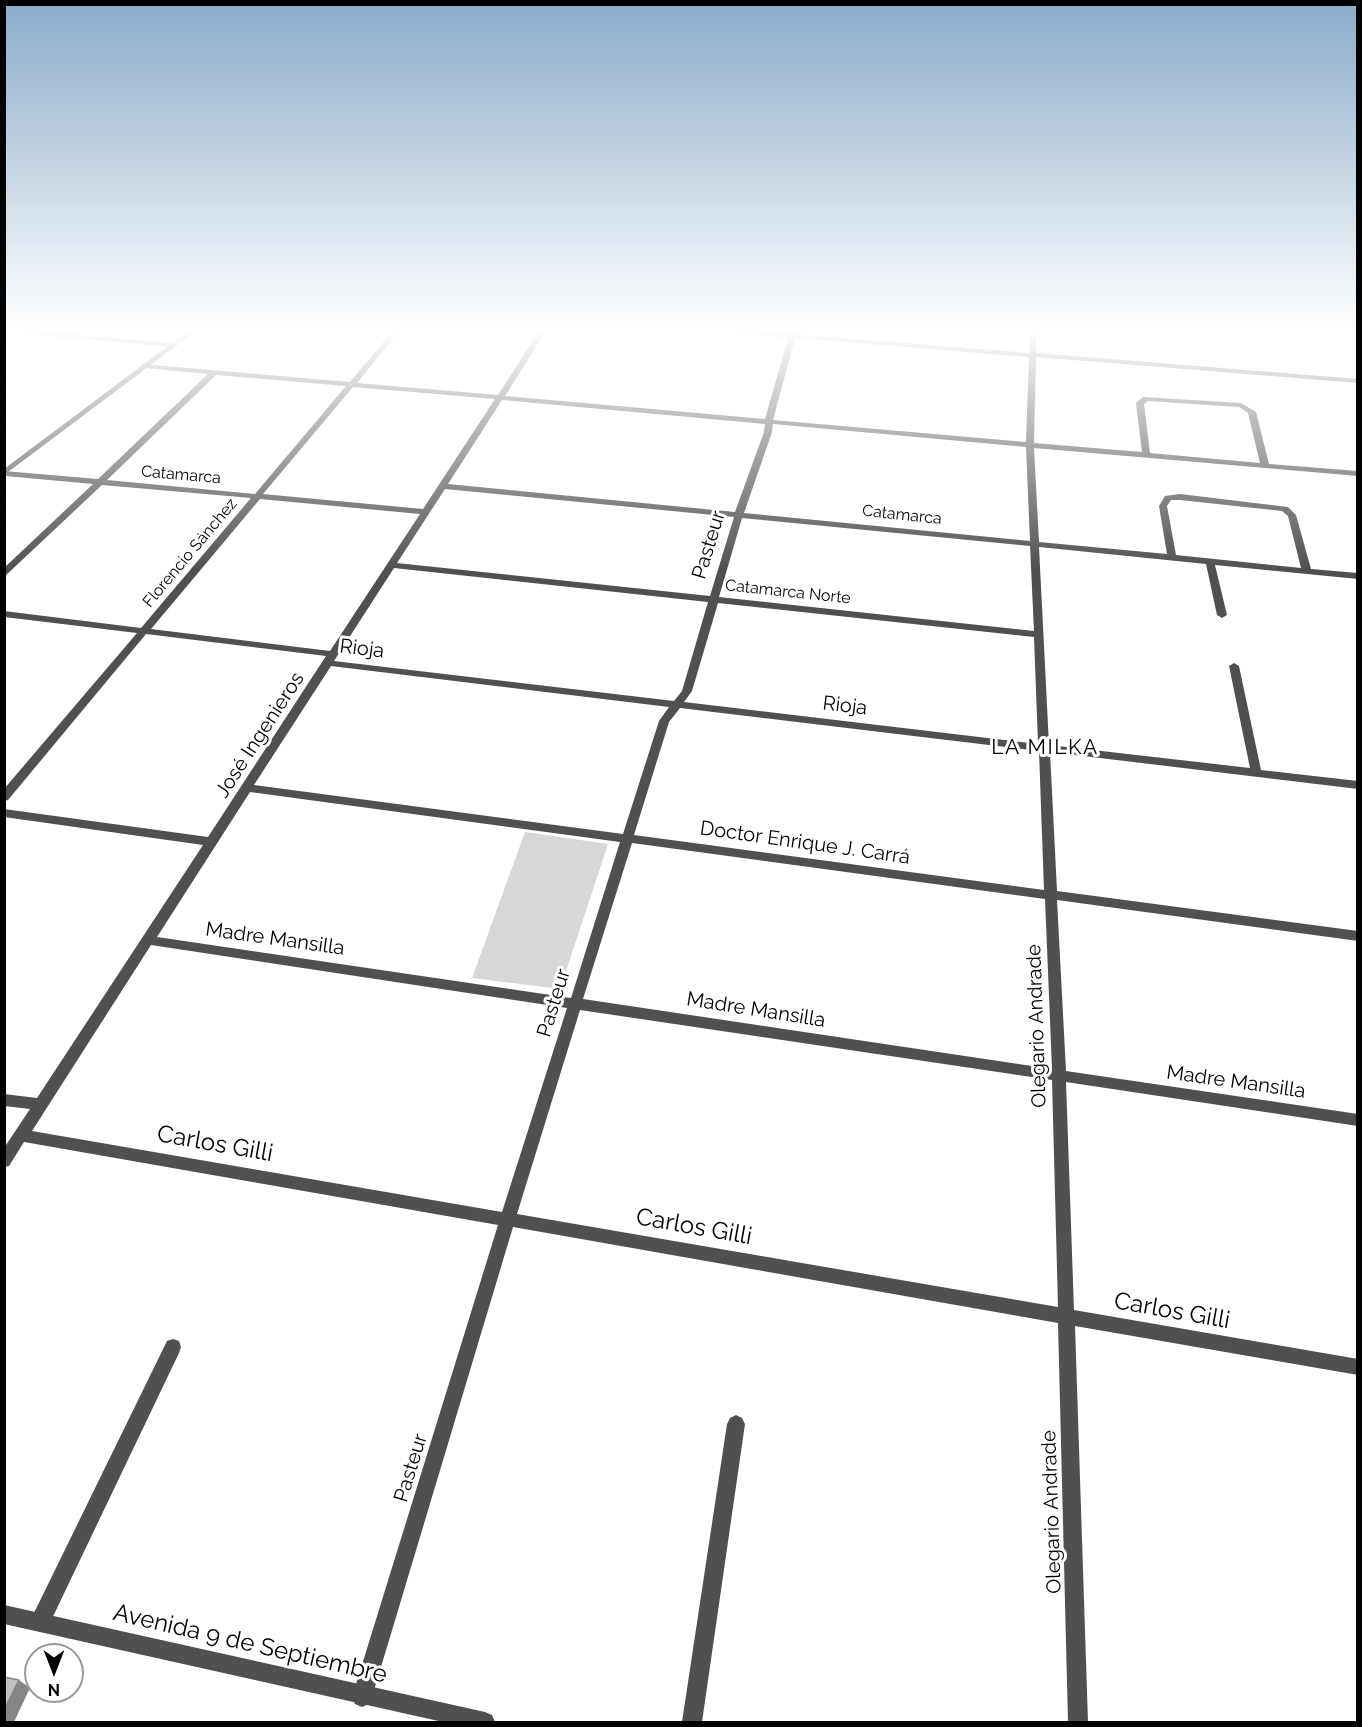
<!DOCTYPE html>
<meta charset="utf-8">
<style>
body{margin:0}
#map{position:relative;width:1362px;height:1727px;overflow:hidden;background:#fff;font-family:Raleway,sans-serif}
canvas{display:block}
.frame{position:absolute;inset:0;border:6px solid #000;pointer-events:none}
.north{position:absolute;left:24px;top:1643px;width:60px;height:60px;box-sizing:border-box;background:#fff;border:2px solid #999;border-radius:50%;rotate:180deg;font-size:16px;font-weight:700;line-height:24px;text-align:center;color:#000}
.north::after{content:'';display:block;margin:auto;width:21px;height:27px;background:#000;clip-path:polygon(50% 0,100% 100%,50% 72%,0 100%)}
</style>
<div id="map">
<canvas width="1362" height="1727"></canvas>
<div class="frame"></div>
<div class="north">N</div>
</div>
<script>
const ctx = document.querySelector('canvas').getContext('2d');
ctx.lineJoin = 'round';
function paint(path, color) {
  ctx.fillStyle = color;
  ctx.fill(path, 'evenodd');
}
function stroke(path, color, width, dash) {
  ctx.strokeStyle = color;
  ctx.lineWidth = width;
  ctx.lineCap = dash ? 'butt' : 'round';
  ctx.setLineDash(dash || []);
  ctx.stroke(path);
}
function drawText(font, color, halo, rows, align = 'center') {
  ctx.font = font + ' Raleway,sans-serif';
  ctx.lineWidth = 6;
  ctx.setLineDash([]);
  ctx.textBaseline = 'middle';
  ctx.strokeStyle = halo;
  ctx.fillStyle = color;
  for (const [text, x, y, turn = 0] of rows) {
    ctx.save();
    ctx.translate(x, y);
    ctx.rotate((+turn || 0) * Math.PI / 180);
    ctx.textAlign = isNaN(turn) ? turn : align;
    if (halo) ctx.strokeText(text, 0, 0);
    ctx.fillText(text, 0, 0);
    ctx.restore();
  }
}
const green = new Path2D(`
 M525,832L608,844L560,989L472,978Z`);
const minor = new Path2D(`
 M4,328L174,343L178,345L174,347L4,332Z
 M395,328H402L357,383L498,395L541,328H548L505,396L765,419L788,338L694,330L691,328H722L789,333L790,328H797L796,334L1029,353L1030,328H1036V353L1358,379V383L1036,357L1034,443L1142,452L1136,403L1143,397L1241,403L1256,412L1269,464L1358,471V476L1034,448L1039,542L1167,554L1159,506L1165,496L1180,494L1288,507L1296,515L1311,569L1358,573V579L1215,565L1227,615L1222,618L1217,615L1206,564L1039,547L1049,745L1250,768L1229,666L1234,663L1239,666L1261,770L1358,781V789L1050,752L1057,891L1358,931V941L1057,900L1066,1071L1358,1114V1126L1066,1082L1074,1310L1358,1359V1375L1075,1326L1088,1722H1068L1058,1323L513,1227L372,1697L369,1704L362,1707L355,1704L352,1697L498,1225L24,1142L9,1166L4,1167V1148L30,1109L4,1106V1094L37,1098L203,845L4,817V809L208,837L326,656L146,634L8,800L4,801V789L137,633L4,617V611L141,628L251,498L102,485L4,577V568L93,484L5,476L4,471L98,479L208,374L145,368H142V364L350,382ZM795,338L1029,357L1026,442L773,420ZM216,375L346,386L255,494L107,480ZM353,387L495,399L423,509L263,494ZM502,400L765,424L764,432L735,512L448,484ZM1148,401L1239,407L1248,413L1260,463L1150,453L1144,404ZM773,424L1026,447L1030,541L744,513L772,432ZM445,489L734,517L710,596L397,563ZM260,499L420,514L330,651L151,629ZM1171,500H1180L1282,511L1288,516L1301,568L1176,555L1167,506ZM742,518L1030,546L1034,631L719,597ZM394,568L708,602L682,691L674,701L334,661ZM718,603L1034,637L1038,744L684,702L692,691ZM331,666L669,707L659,721L623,834L254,785ZM680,708L1039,751L1044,890L634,835L669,722ZM250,792L620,842L571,998L157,937ZM632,843L1045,899L1052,1069L583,999ZM151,945L567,1008L502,1212L32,1131ZM580,1010L1052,1080L1058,1307L517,1214Z
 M173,1339L179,1341L181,1347L179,1353L47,1629L40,1632L33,1629L30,1622L33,1615L167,1341Z
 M736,1415L742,1418L745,1424L702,1722H682L727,1424L730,1418Z`);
const tertiary = new Path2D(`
 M192,328H200L4,475V469Z
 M4,1605L485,1712L492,1715L495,1722H443L4,1624Z`);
const shadedWall = new Path2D(`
 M19,1680L30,1688L14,1722H4V1710Z`);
const building = new Path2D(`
 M4,1677L19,1680L4,1710Z`);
const farStreetnames = [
 ["Catamarca",181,475,5],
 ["Catamarca",902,515,6],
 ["Florencio Sánchez",190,553,-50],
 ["Catamarca Norte",788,592,6]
];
const streetNames = [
 ["Pasteur",709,545,-73],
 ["Rioja",362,649,7],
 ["Rioja",845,706,7],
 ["José Ingenieros",260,735,-57],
 ["Doctor Enrique J. Carrá",805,843,8],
 ["Madre Mansilla",275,939,8],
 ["Pasteur",554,1003,-73],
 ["Madre Mansilla",756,1010,9],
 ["Olegario Andrade",1037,1026,-92],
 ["Madre Mansilla",1236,1082,8],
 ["Pasteur",411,1468,-73],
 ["Olegario Andrade",1052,1512,-92]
];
const neighbourhoodNames = [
 ["LA MILKA",1045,748]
];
const nearStreetnames = [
 ["Carlos Gilli",215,1144,10],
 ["Carlos Gilli",694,1227,10],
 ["Carlos Gilli",1172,1311,10],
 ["Avenida 9 de Septiembre",250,1644,13]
];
paint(green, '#d7d7d7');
paint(minor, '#505050');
paint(tertiary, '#505050');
paint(shadedWall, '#868686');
paint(building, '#c0c0c0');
stroke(building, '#868686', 1.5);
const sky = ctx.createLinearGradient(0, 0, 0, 570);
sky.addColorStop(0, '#8aabca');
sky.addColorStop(0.58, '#fff');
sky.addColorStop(1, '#ffffff00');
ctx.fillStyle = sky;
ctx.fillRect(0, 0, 1362, 570);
drawText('16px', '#000', '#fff', farStreetnames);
drawText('20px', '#000', '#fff', streetNames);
ctx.letterSpacing = '1.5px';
drawText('21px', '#000', '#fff', neighbourhoodNames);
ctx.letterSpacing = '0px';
drawText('24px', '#000', '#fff', nearStreetnames);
</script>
